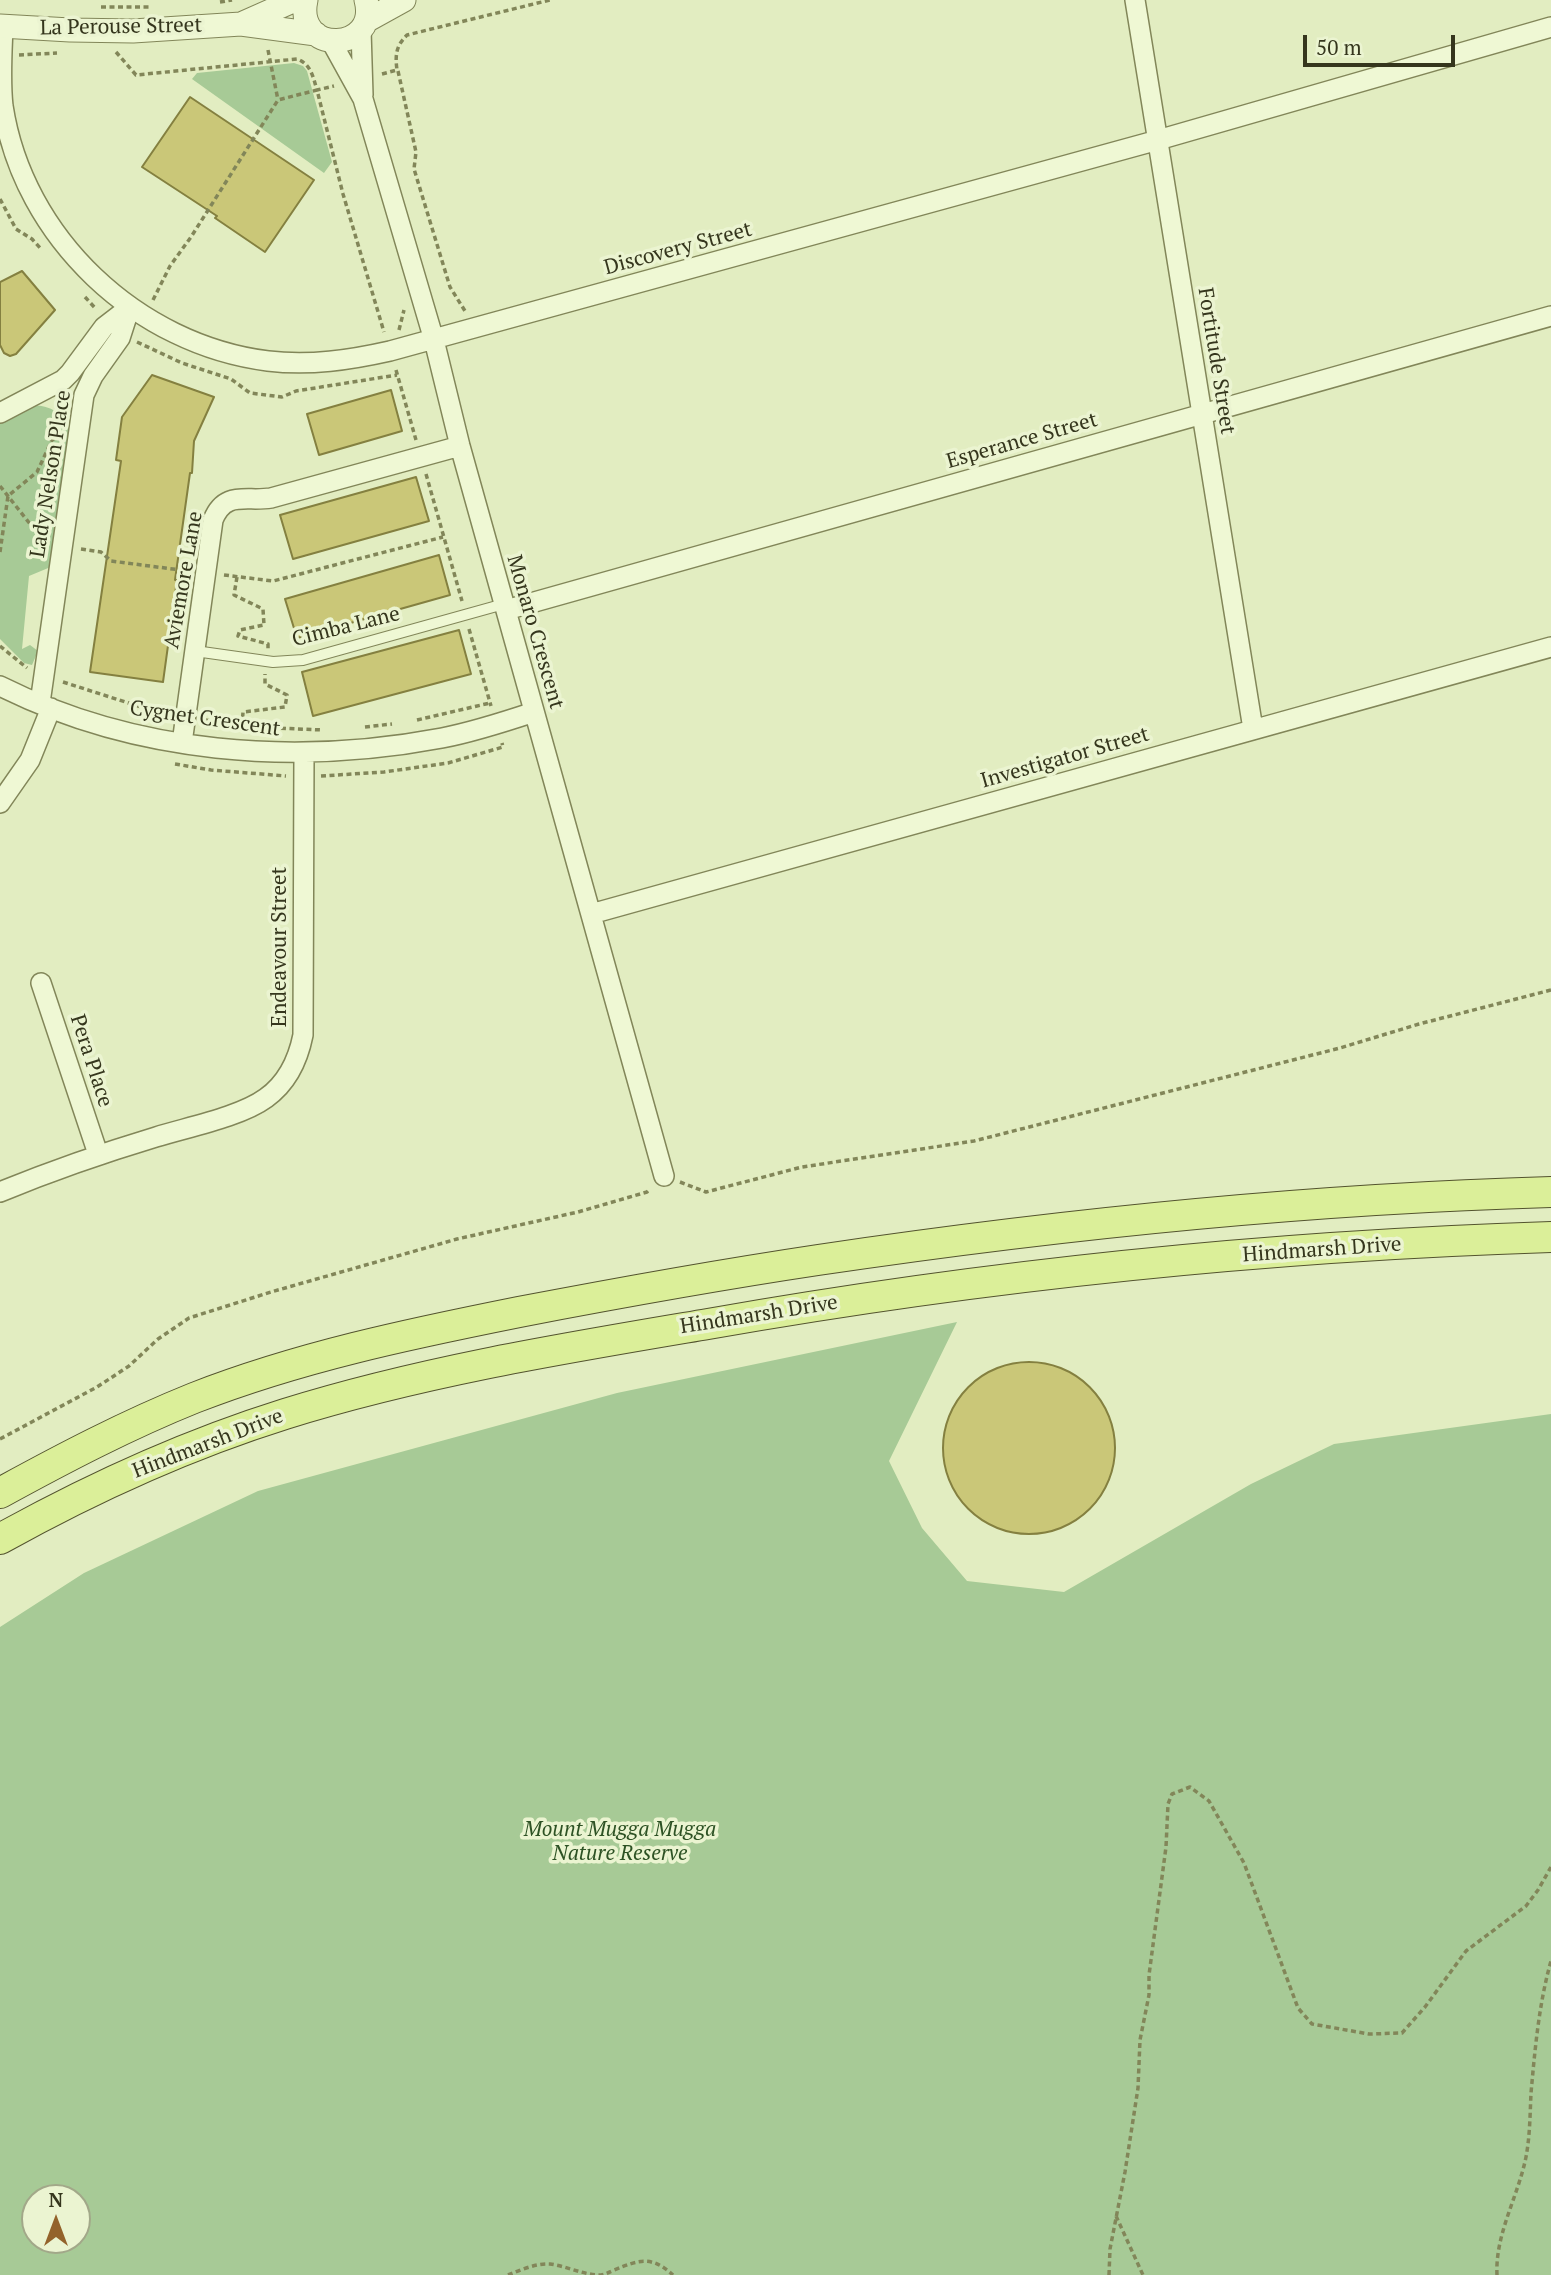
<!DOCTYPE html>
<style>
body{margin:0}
#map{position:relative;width:1551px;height:2275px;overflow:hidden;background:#e2edc1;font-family:"PT Serif",serif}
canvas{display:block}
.north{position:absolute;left:21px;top:2184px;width:70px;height:70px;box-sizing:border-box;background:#ebf4d1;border:2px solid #a2a889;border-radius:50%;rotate:0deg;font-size:19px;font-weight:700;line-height:28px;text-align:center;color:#35361d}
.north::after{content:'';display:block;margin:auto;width:24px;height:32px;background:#93632b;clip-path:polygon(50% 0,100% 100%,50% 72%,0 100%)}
.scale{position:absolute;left:1303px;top:35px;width:152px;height:32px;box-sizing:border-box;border:4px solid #35361d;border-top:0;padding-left:9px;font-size:21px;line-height:24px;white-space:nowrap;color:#35361d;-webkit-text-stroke:5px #ebf4d1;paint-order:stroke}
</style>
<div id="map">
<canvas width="1551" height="2275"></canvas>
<div class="north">N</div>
<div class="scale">50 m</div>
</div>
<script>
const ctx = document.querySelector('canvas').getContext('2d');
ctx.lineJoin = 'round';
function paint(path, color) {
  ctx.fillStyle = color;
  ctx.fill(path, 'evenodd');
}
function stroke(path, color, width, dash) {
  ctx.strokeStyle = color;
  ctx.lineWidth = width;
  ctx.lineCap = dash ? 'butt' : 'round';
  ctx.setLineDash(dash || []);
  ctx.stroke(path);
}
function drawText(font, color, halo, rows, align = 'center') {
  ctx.font = font + ' "PT Serif",serif';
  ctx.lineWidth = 7;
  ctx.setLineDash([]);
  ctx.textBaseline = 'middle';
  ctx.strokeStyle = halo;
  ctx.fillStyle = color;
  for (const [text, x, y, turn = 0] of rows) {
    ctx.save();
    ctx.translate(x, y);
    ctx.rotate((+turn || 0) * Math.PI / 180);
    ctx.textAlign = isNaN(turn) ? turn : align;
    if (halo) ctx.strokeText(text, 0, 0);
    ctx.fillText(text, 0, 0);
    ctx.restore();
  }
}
const green = new Path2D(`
 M294,63L303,66L307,71L332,162L324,173L192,79L197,73Z
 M34,405C55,407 66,415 71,436L53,566L29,576L22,649L30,645L38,651L32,665L24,663L0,639V419Z
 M957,1322L889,1461L922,1528L967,1581L1064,1592L1251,1484L1334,1444L1551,1414V2275H0V1627L84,1573L258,1491L617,1393ZM35,2198H77V2240H35Z`);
const building = new Path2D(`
 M190,97L314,180L265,252L215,218L217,216L142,167Z
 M22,271L55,310L16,354L10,356L4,353L0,345V282Z
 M152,375L214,397L194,441L192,473H190L175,580H177L163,682L90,672L121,461L116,460L122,417Z
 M391,390L402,431L319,455L307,414Z
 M416,477L429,521L293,559L280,515Z
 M439,555L450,595L297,638L285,599Z
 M459,630L471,674L313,716L302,672Z
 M943 1448a86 86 0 1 1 172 0a86 86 0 1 1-172 0Z`);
const path = new Path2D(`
 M220,2L232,0
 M101,7H150
 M268,50L278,100
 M116,52L136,75L297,59C311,64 313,77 317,90L334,86
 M19,55L57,53
 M398,71L416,152L414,169L450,287L465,311
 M382,74L397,70C395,55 396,46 407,35L550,0
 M0,199L16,229L32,239L42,250
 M85,297L96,309
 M153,300L170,266L191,237L278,100L317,90L343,194L384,332
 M399,330L404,310
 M137,342L182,363L231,379L250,393L282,397L296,391L397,375
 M396,370L416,440
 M426,474L462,601
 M0,486L42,539
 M81,549L101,552L111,561L188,571
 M0,552L8,496L37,472L52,440L56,437H60
 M224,575L273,581L443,537
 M237,577L234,595L263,609L264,625L240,630L238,636L268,644V649
 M469,629L491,706
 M0,646L27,668
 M63,682L138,706L167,712
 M205,720L252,727L323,730
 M417,720L490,703
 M242,726L243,712L285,707L287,695L265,684V674
 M365,727L392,724
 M175,764L211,770L286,776
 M321,776L384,772L448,763L503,747L502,743
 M680,1182L706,1192L802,1167L974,1141L1340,1048L1419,1024L1551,990
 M0,1439L97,1387L129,1366L158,1339L189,1318L271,1292L457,1239L578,1212L647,1192L650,1189
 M1116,2216L1143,2275
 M508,2275C521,2270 536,2263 550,2264C566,2266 581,2274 598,2275C604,2275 608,2273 614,2270C639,2260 651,2255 673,2275
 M1109,2275L1110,2249L1125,2172L1138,2088L1140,2040L1149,1995V1975L1166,1847L1168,1804L1172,1794L1190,1787L1209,1801L1244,1863L1298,2008L1312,2024L1369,2034L1402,2033L1425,2007L1466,1951L1526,1906L1538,1890L1551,1867
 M1497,2275C1495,2234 1518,2197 1526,2157C1530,2136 1530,2114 1531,2093C1535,2049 1539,2003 1551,1961`);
const service = new Path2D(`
 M195,651L273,662L303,660L504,604`);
const minor = new Path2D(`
 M1135,0L1253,729
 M3,27C2,53 0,80 3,106C23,238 138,345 268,361C310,366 350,360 390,351L1158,140L1551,27
 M361,30L363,95
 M331,41L363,99L434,340L460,446L664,1176
 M0,413L63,380L70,373L104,327L130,307
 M506,610L1551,316
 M0,686C136,754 294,766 442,738C473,732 504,722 534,712
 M40,703L84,395L93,376L120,338L130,307
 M182,743L213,520C225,490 246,502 271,498L460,446
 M0,803L30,760L51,708
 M591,914L1551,647
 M41,983L98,1154
 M0,1192C51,1171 103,1153 156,1137C188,1127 240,1117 266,1098C287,1083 298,1060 303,1035L304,753`);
const tertiary = new Path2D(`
 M306,0C294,56 380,52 366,0
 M366,21L404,0
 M241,24L295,0
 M0,26L70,30L133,31L241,24L316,34`);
const primary = new Path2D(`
 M0,1493C64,1458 127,1425 194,1398C299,1357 409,1334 519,1312C618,1293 718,1275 818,1260C1061,1224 1306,1199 1551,1192
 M0,1539C90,1489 186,1445 285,1414C423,1371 566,1348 708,1324C986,1275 1268,1246 1551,1237`);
const streetNames = [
 ["La Perouse Street",121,27,-1],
 ["Discovery Street",678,249,-15],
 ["Fortitude Street",1216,361,81],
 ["Esperance Street",1022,441,-16],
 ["Lady Nelson Place",51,474,-81],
 ["Aviemore Lane",184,580,-80],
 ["Cimba Lane",346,627,-14],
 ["Monaro Crescent",535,632,74],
 ["Cygnet Crescent",205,719,8],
 ["Investigator Street",1065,758,-16],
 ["Endeavour Street",280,947,-90],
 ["Pera Place",91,1061,72],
 ["Hindmarsh Drive",1322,1250,-4],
 ["Hindmarsh Drive",759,1315,-9],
 ["Hindmarsh Drive",208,1444,-21]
];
const parkNames = [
 ["Mount Mugga Mugga",620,1830],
 ["Nature Reserve",620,1854]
];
paint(green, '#a7ca96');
paint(building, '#cac778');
stroke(building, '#848040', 2);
stroke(service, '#828659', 12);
stroke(minor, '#828659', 22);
stroke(tertiary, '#828659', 25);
stroke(primary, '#53532e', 32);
stroke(path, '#828659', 3.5, [5, 3.5]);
stroke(service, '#eff8d4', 10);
stroke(minor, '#eff8d4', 19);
stroke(tertiary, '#eff8d4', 23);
stroke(primary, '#dbef99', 30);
drawText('21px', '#35361d', '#ebf4d1', streetNames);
drawText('italic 21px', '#2d5224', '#ebf4d1', parkNames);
</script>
